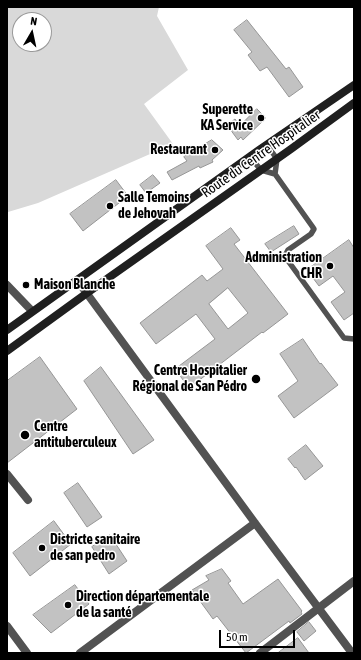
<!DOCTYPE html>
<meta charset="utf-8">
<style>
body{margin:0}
#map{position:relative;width:361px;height:660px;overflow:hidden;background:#fff;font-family:"Asap Condensed",sans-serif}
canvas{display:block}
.frame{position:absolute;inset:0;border:8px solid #000;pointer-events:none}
.north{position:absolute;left:12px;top:12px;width:40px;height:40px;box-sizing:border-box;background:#fff;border:1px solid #999;border-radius:50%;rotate:9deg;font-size:11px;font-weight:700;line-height:16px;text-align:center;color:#000}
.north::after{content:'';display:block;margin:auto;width:14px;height:18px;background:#000;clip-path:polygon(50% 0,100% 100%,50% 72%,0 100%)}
.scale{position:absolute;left:219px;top:630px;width:76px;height:18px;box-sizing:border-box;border:2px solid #000;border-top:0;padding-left:5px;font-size:12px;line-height:14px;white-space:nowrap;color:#000;-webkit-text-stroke:3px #fff;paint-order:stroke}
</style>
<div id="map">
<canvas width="361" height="660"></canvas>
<div class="frame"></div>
<div class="north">N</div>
<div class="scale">50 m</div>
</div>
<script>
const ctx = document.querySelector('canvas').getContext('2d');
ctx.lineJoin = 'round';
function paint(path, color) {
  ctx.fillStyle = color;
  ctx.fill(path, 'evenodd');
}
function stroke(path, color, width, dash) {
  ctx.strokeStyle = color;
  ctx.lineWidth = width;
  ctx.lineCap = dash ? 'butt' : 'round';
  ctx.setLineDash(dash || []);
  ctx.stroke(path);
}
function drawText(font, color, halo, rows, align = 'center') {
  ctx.font = font + ' "Asap Condensed",sans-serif';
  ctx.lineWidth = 3;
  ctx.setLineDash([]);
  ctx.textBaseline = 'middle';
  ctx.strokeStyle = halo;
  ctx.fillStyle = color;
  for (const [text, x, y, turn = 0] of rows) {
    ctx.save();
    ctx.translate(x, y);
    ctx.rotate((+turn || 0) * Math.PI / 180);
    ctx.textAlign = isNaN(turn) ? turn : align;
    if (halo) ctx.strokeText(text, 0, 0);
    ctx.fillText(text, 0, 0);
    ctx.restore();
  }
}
const green = new Path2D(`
 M7,7H159L157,16L188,70L144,104L173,144L38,203L8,212L7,211ZM20,20H44V44H20Z`);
const building = new Path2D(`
 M247,20L286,69L289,67L303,87L289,97L267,67L260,71L248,55L252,52L234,30Z
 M257,109L266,118L243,140L241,137L238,140L227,125L235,119L240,125Z
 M212,140L223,150L212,160L213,162L200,168L199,166L172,180L167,172L187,161L184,157Z
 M153,175L160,183L146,193L140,185Z
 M116,180L128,196L83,231L70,214Z
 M294,226L299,234L271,252L265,244Z
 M231,228L240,240L234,244L288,314L263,333L262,332L189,388L175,369L215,339L196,314L156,344L140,323L202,275L207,281L223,269L206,246ZM228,288L248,313L228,329L209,304Z
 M349,240L354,248V313L344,320L331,302L345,292L333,276L319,286L307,270Z
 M303,339L320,364L321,363L338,385L294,418L278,396L298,381L280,354Z
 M40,357L77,409L7,463V381Z
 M101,367L154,440L133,454L84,381Z
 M306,445L323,466L305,480L296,467L295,468L288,459Z
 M78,483L102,517L87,527L64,493Z
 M54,521L71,544L30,576L13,553Z
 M110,535L127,561L109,574L92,547Z
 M222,569L231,581L228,583L243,604L278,579L302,611L301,612L302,614L290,623L289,621L246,653L217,616L213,619L192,590L209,580L206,576Z
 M75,585L89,604L51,633L33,615Z
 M309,622L316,631L304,641L297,632Z
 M298,638L309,653H278Z`);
const lane = new Path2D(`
 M267,145L277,159L275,174
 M250,157L261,170L275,174L312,226L314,229L311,234L288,250L286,254V258L344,338L354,339`);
const street = new Path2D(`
 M77,280L255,523L352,653
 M7,285L32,311
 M7,474L28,500
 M7,626L27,653
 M80,653L255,523
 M260,653L354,581`);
const secondary = new Path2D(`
 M7,330L259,150L354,85
 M7,351L87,293L291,149L354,103`);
const markers = [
 [261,118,4,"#000"],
 [215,150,4,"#000"],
 [110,206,4,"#000"],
 [330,266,4,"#000"],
 [26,285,4,"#000"],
 [256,379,5,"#000"],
 [25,435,5,"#000"],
 [42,548,4,"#000"],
 [68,605,4,"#000"]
];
const poiNames = [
 ["Superette",253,110,"right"],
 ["KA Service",253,126,"right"],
 ["Restaurant",207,150,"right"],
 ["Salle Temoins",118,198],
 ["de Jehovah",118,214],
 ["Administration",322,258,"right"],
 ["CHR",322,274,"right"],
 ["Maison Blanche",34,285],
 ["Centre Hospitalier",247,371,"right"],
 ["Régional de San Pédro",247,387,"right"],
 ["Centre",34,427],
 ["antituberculeux",34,443],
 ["Districte sanitaire",50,540],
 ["de san pedro",50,556],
 ["Direction départementale",76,597],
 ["de la santé",76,613]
];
const streetNames = [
 ["Route du Centre Hospitalier",261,154,-35]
];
paint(green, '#d9d9d9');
paint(building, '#c2c2c2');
stroke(building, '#969696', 1);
stroke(lane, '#525252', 5.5);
stroke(street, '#525252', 8);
stroke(secondary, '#1f1f1f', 8);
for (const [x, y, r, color] of markers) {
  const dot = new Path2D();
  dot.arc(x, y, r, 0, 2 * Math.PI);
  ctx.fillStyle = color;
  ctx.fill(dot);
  stroke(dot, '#fff', 1.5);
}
drawText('bold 14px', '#000', '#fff', poiNames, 'left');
drawText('14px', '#000', '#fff', streetNames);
</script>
